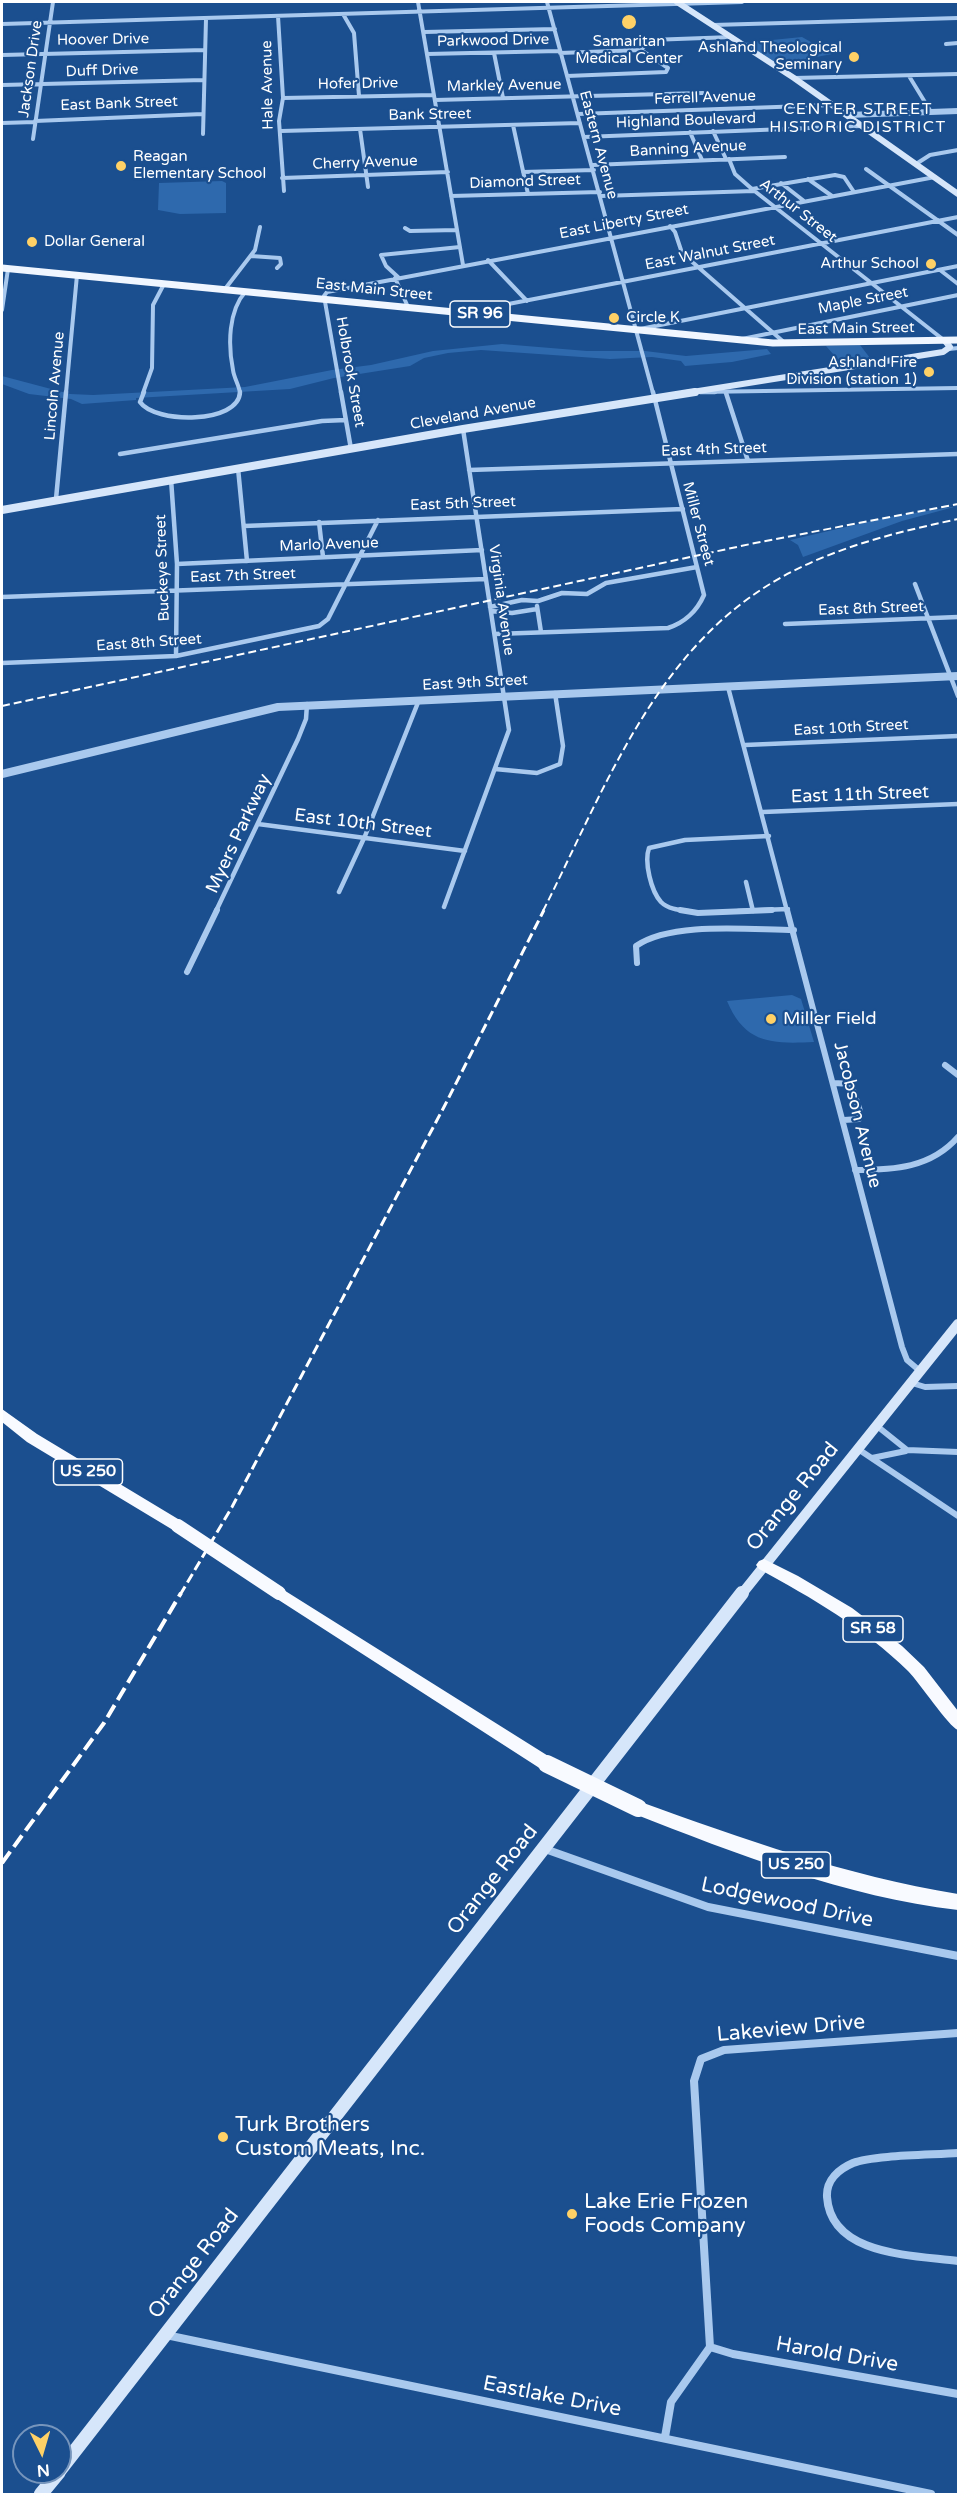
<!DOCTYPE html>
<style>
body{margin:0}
#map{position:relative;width:960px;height:2496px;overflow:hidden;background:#1b4f8f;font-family:"Varela Round",sans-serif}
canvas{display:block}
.frame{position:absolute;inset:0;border:3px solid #fff;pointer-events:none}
.north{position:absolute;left:12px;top:2424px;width:60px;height:60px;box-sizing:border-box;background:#1b4f8f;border:2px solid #7695bc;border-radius:50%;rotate:175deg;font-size:16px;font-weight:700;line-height:24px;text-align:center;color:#fff}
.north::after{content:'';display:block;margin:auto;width:21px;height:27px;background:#ffd166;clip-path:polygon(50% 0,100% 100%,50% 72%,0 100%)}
</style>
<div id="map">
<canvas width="960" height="2496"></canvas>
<div class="frame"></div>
<div class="north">N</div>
</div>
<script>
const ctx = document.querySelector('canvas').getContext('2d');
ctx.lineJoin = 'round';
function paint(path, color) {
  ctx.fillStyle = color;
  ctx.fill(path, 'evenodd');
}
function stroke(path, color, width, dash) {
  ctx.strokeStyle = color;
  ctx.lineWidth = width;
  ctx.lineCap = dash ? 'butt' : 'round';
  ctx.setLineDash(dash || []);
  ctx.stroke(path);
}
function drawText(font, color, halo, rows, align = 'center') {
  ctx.font = font + ' "Varela Round",sans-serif';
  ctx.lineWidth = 4.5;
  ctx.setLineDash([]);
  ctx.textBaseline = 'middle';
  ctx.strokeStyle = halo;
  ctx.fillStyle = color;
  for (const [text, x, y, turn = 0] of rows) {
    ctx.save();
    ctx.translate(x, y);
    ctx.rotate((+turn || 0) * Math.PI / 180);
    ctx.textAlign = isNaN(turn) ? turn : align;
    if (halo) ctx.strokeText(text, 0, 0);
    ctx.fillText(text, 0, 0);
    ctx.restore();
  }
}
const green = new Path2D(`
 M802,37L832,54L775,65L742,43Z
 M222,181L226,183V213L180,214L158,210L159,183Z
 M502,344L587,351H645L686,356L767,349L771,354L732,362L685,366L681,361L652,357L610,359L481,350L448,353L424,358L410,366L334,378L290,389L136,398V400L82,404L71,399L29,394L2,384V376L70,394L93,395L245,387L332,370L371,365L433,351Z
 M860,345L870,358L841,363L826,346Z
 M958,506L902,521L803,557L798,545L790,540L889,517Z
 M792,995L801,999L814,1042C772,1044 745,1044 727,1001Z`);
const minorFar3 = new Path2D(`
 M418,2L463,265
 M547,2L653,393
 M343,14L354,33L359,96
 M278,16L283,98L279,121L284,191
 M2,24L742,2
 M713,25L958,18
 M424,32L555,29
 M946,44L958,43
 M494,53L503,98
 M560,53L641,50
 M427,54L559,51
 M2,55L205,50
 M567,76L666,72L668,68L641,50L650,40L732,37
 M909,76L931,112
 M794,78L958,74
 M2,85L204,80
 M283,98L434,95
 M435,100L703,93
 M578,114L833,105
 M35,121L203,114
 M2,123L35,122
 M513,125L528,194
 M360,129L368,187
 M281,131L580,123
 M713,131L726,159
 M690,132L702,160
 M203,134L206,19
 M584,137L861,126
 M33,139L53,2
 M729,159L735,174L752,189L945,341
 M916,164L930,155L958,150
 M593,165L785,157
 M866,169L958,235
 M523,172L594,170
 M282,178L448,172
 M808,179L832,196
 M781,183L804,201
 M752,189L835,175L844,177L854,192
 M451,196L600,192
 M601,196L754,191
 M670,226L675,232L682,253L786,344
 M405,228L410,231L457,230
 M251,256L280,258L281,264L277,268
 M488,260L527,301
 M940,270L958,284
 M398,277L386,266L381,255L460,247
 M395,278L408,307
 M225,289L255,250L260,227
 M2,310L8,269
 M467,312L958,217
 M640,329L958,266
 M742,339L958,295
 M949,349L958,348
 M700,392L958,388
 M66,393L77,275
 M143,393L152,368L153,305L164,284
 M240,393C239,385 234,378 233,370C228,345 228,311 246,291
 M341,393L324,296L327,292L935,177`);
const minorFar2 = new Path2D(`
 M144,392L140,402C155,424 239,424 240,392
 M341,392L351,449
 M700,392H715
 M726,393L748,461
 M120,454L322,421L346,420
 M238,468L247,561
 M469,470L958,454
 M171,479L177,564L176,656
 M56,499L66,392
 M319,522L323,557
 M244,526L683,509
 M177,564L482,550
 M915,584L958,696
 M2,597L486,579
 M537,606L541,632
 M490,607L522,600L538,601L562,593L587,594L606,583L697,567
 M491,611L512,613L537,609
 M785,624L958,617
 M495,634L668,628C684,623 697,611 704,595L653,392
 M2,663L176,656L319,626L328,619L378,520
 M728,687L787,911
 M745,745L958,736
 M495,769L537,773L560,764L563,746L555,693
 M763,812L958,804
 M258,824L465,851
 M746,882L753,911
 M339,892L365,836L419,700
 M444,907L509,730L463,429
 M216,911L298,739L306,719L307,704
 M688,911C679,910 668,909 661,902C651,891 644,862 649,848L685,840L769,836
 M738,911L788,909`);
const minorFar1 = new Path2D(`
 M680,910L698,913L772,910
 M787,910L902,1347L907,1360L920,1371
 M637,963L636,946C672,921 751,930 794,930
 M187,972L217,910
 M945,1065L958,1075
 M834,1083L851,1084L860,1111L859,1119L844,1120
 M855,1170C894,1170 931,1168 958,1137
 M912,1383L925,1387L958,1386
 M877,1426L907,1450L958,1452
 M858,1449L958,1516
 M872,1458L906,1451`);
const minor = new Path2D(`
 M545,1849L708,1907L958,1956
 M958,2153C933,2155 873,2155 853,2163C839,2169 826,2180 827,2197C831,2256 913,2255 958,2261
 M166,2335L931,2494
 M710,2347L694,2081L701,2059L724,2050L958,2033
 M710,2347L733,2354L958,2394
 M665,2437L671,2402L710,2347`);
const tertiaryFar1 = new Path2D(`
 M848,115L958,111`);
const tertiary = new Path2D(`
 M2,774L278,707L958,676`);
const secondaryFar3 = new Path2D(`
 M677,2L794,78L958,194
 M686,393L943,352L950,347L945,341`);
const secondaryFar2 = new Path2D(`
 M2,510L463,429L695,392`);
const secondaryFar1 = new Path2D(`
 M741,1595L958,1324`);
const secondary = new Path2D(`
 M60,2470L742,1593
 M41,2494L59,2472`);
const primary = new Path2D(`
 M2,268L773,343L958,340`);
const trunk = new Path2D(`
 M2,1409L37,1434L183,1522L186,1526L183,1530L178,1532L173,1530L27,1442L2,1422Z
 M764,1559L798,1576L852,1608L902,1646L924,1667L958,1711V1730C949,1727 919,1682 908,1671C864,1628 812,1598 759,1569L756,1565L759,1561Z
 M279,1587L553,1759L555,1764L553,1769L547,1771L541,1769L274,1597L271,1593L274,1589Z
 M638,1801C746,1840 844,1875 958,1894V1910C846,1897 737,1854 632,1813L630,1808L632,1803Z`);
const railFar2 = new Path2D(`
 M2,706L755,543L958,504
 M543,911C603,793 652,656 770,584C827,549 893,533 958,519`);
const railFar1 = new Path2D(`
 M180,1595L232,1507L445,1105L544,910`);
const rail = new Path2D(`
 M2,1863L104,1723L181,1593`);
const trunkBridgeFar1 = new Path2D(`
 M178,1526L279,1593`);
const trunkBridge = new Path2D(`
 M547,1764L638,1808`);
const markers = [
 [629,22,8,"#ffd166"],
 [854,57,6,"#ffd166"],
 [121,166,6,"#ffd166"],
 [32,242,6,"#ffd166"],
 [931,264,6,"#ffd166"],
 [614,318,6,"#ffd166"],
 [929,372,6,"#ffd166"],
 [771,1019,6,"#ffd166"],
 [223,2137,6,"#ffd166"],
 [572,2214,6,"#ffd166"]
];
const farStreetnames = [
 ["Hoover Drive",103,40,-1],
 ["Parkwood Drive",493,41,-1],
 ["Jackson Drive",31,69,-82],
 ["Duff Drive",102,71,-2],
 ["Hofer Drive",358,84,-1],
 ["Hale Avenue",268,85,-91],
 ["Markley Avenue",504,86,-1],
 ["Ferrell Avenue",705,98,-2],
 ["East Bank Street",119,104,-2],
 ["Bank Street",430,115,-1],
 ["Highland Boulevard",686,121,-2],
 ["Eastern Avenue",598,145,75],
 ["Banning Avenue",688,149,-3],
 ["Cherry Avenue",365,163,-2],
 ["Diamond Street",525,182,-2],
 ["Arthur Street",798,211,38],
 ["East Liberty Street",624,222,-11],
 ["East Walnut Street",710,253,-11],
 ["East Main Street",374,290,6],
 ["Maple Street",863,301,-11],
 ["East Main Street",856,329,-1],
 ["Holbrook Street",350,372,80],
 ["Lincoln Avenue",55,386,-85],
 ["Cleveland Avenue",473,414,-10],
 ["East 4th Street",714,450,-2],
 ["East 5th Street",463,504,-2],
 ["Miller Street",698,524,75],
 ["Marlo Avenue",329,545,-2],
 ["Buckeye Street",163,568,-92],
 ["East 7th Street",243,576,-2],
 ["Virginia Avenue",501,600,82],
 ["East 8th Street",871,609,-2],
 ["East 8th Street",149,643,-4],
 ["East 9th Street",475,683,-3],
 ["East 10th Street",851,728,-3]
];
const farPoinames = [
 ["Samaritan",629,42,"center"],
 ["Medical Center",629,59,"center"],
 ["Ashland Theological",842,48],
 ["Seminary",842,65],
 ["Reagan",133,157,"left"],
 ["Elementary School",133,174,"left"],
 ["Dollar General",44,242,"left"],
 ["Arthur School",919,264],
 ["Circle K",626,318,"left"],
 ["Ashland Fire",917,363],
 ["Division (station 1)",917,380]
];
const farNeighbourhoodnames = [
 ["CENTER STREET",858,110],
 ["HISTORIC DISTRICT",858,128]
];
const shields = [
 [480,314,60],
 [88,1472,69],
 [873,1629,60],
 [796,1865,69]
];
const shieldNames = [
 ["SR 96",480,314],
 ["US 250",88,1472],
 ["SR 58",873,1629],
 ["US 250",796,1865]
];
const streetNames = [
 ["East 11th Street",860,795,-2],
 ["East 10th Street",363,824,7],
 ["Myers Parkway",239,834,-65],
 ["Jacobson Avenue",857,1115,76]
];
const poiNames = [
 ["Miller Field",783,1019]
];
const nearStreetnames = [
 ["Orange Road",793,1497,-51],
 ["Orange Road",493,1880,-52],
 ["Lodgewood Drive",787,1903,12],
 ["Lakeview Drive",791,2029,-5],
 ["Orange Road",194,2264,-52],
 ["Harold Drive",837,2355,10],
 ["Eastlake Drive",552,2397,11]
];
const nearPoinames = [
 ["Turk Brothers",235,2125],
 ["Custom Meats, Inc.",235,2149],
 ["Lake Erie Frozen",584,2202],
 ["Foods Company",584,2226]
];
paint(green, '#2e69ad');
stroke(minorFar3, '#a9c9ee', 4);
stroke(minorFar2, '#a9c9ee', 4.5);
stroke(minorFar1, '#a9c9ee', 6);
stroke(minor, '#a9c9ee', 8);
stroke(tertiaryFar1, '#a9c9ee', 6);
stroke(tertiary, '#a9c9ee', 8);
stroke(secondaryFar3, '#d6e6fa', 6);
stroke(secondaryFar2, '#d6e6fa', 8);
stroke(secondaryFar1, '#d6e6fa', 10);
stroke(secondary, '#d6e6fa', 14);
stroke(primary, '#f0f6ff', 7);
paint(trunk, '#f8faff');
stroke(railFar2, '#fff', 2, [8, 4]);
stroke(railFar1, '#fff', 3, [10, 4.5]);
stroke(rail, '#fff', 4, [14, 6]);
stroke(trunkBridgeFar1, '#f8faff', 14);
stroke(trunkBridge, '#f8faff', 18);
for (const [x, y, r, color] of markers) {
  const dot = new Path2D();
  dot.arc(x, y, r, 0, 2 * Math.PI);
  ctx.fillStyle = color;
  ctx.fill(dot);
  stroke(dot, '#1b4f8f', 2);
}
drawText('15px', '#fff', '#1b4f8f', farStreetnames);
drawText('15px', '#fff', '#1b4f8f', farPoinames, 'right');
ctx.letterSpacing = '1.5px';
drawText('16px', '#fff', '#1b4f8f', farNeighbourhoodnames);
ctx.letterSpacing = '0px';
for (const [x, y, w] of shields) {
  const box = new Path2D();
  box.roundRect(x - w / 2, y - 13, w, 26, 4.5);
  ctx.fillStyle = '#1b4f8f';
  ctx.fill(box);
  stroke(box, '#fff', 1.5);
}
drawText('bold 16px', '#fff', null, shieldNames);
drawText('18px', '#fff', '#1b4f8f', streetNames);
drawText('18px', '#fff', '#1b4f8f', poiNames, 'left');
drawText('21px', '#fff', '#1b4f8f', nearStreetnames);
drawText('21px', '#fff', '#1b4f8f', nearPoinames, 'left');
</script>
